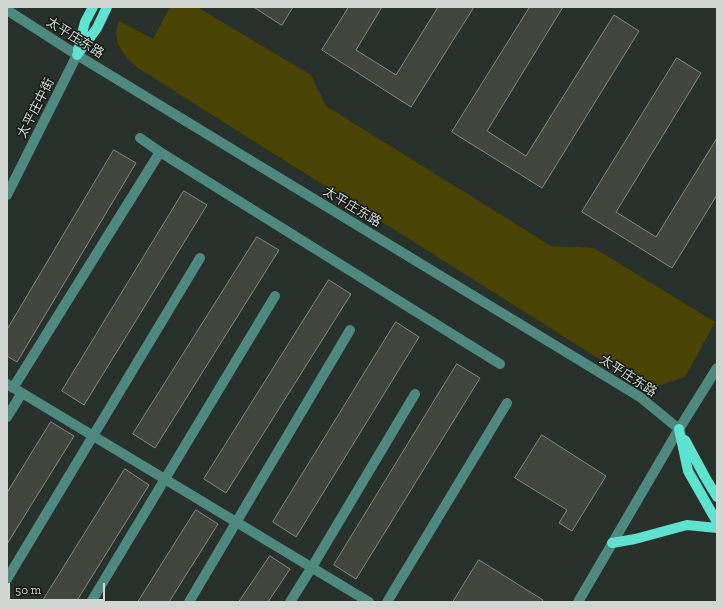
<!DOCTYPE html>
<meta charset="utf-8">
<style>
body{margin:0}
#map{position:relative;width:724px;height:609px;overflow:hidden;background:#28302b;font-family:"Zilla Slab",serif}
canvas{display:block}
.frame{position:absolute;inset:0;border:8px solid #d1d6d3;pointer-events:none}
.scale{position:absolute;left:8px;top:583px;width:97px;height:18px;box-sizing:border-box;border:2px solid #d1d6d3;border-top:0;padding-left:5px;font-size:12px;line-height:14px;white-space:nowrap;color:#d1d6d3;-webkit-text-stroke:3px #131714;paint-order:stroke}
</style>
<div id="map">
<canvas width="724" height="609"></canvas>
<div class="frame"></div>
<div class="scale">50 m</div>
</div>
<script>
const ctx = document.querySelector('canvas').getContext('2d');
ctx.lineJoin = 'round';
function paint(path, color) {
  ctx.fillStyle = color;
  ctx.fill(path, 'evenodd');
}
function stroke(path, color, width, dash) {
  ctx.strokeStyle = color;
  ctx.lineWidth = width;
  ctx.lineCap = dash ? 'butt' : 'round';
  ctx.setLineDash(dash || []);
  ctx.stroke(path);
}
function drawText(font, color, halo, rows, align = 'center') {
  ctx.font = font + ' "Zilla Slab","Noto Sans SC",serif';
  ctx.lineWidth = 3;
  ctx.setLineDash([]);
  ctx.textBaseline = 'middle';
  ctx.strokeStyle = halo;
  ctx.fillStyle = color;
  for (const [text, x, y, turn = 0] of rows) {
    ctx.save();
    ctx.translate(x, y);
    ctx.rotate((+turn || 0) * Math.PI / 180);
    ctx.textAlign = isNaN(turn) ? turn : align;
    if (halo) ctx.strokeText(text, 0, 0);
    ctx.fillText(text, 0, 0);
    ctx.restore();
  }
}
const green = new Path2D(`
 M170,7H197L311,75L326,106L551,246L594,248L715,322L685,377L654,387L639,384L138,68L126,57L118,44L116,33L119,21L153,39Z`);
const building = new Path2D(`
 M254,7H293L282,25Z
 M349,7H382L356,50L396,75L438,7H474L411,107L322,50Z
 M530,7H563L487,131L526,156L614,15L639,31L542,188L452,132Z
 M677,58L701,73L616,212L656,237L717,138V195L672,268L582,212Z
 M114,150L136,163L17,362L7,356V330Z
 M184,191L207,205L84,405L62,391Z
 M257,237L279,250L155,448L133,434Z
 M329,280L351,294L226,493L204,479Z
 M396,322L419,337L296,537L273,522Z
 M457,364L480,378L356,579L334,565Z
 M51,422L74,436L7,544V493Z
 M542,435L606,476L572,531L559,523L567,510L515,478Z
 M125,469L149,485L76,602H42Z
 M196,510L218,524L169,602H138Z
 M270,556L290,569L268,602H239Z
 M479,560L543,600L542,602H453Z`);
const minor = new Path2D(`
 M7,10L77,55L640,397L679,429
 M140,138L160,152L500,364
 M7,195L77,55
 M7,384L369,602
 M13,388L160,152
 M7,417L22,393
 M7,579L200,258
 M91,602L275,296
 M189,602L350,330
 M290,602L312,567L415,394
 M387,602L507,403
 M578,602L679,429L717,368`);
const major = new Path2D(`
 M78,50L85,22L93,7
 M77,55L97,28L107,7
 M679,429L688,471L717,522
 M685,440L705,477L717,497
 M612,543L635,539L687,525L717,528`);
const streetNames = [
 ["太平庄东路",75,38,32],
 ["太平庄中街",36,108,-63],
 ["太平庄东路",352,207,31],
 ["太平庄东路",628,376,33]
];
paint(green, '#494404');
paint(building, '#41453d');
stroke(building, '#848880', 1);
stroke(minor, '#4e887f', 10);
stroke(major, '#5ee3d0', 10);
drawText('13px', '#d1d6d3', '#131714', streetNames);
</script>
